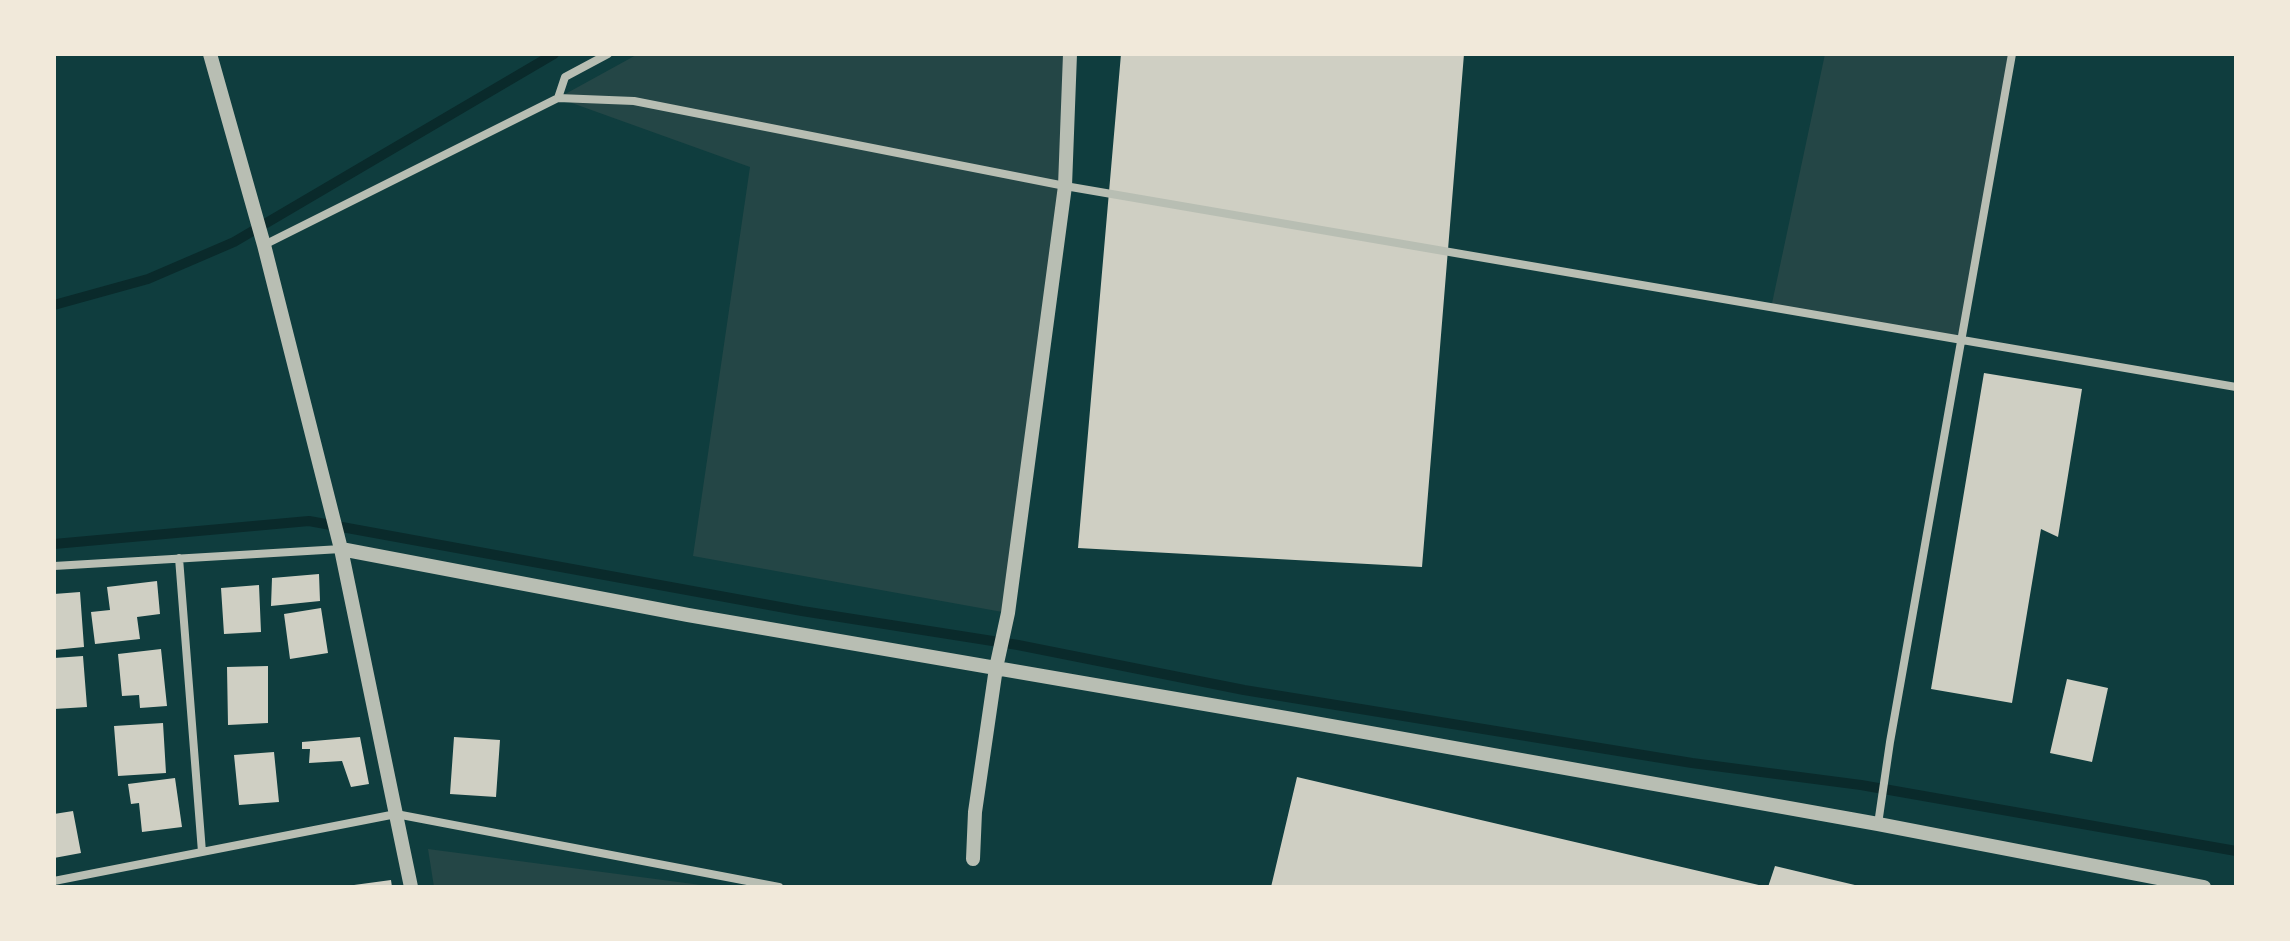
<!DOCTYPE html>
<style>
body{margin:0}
#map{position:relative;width:2290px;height:941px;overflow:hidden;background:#0f3d3e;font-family:"Roboto Condensed",sans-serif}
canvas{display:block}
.frame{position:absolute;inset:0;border:56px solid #f1e9da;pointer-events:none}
</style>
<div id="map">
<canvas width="2290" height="941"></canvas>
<div class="frame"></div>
</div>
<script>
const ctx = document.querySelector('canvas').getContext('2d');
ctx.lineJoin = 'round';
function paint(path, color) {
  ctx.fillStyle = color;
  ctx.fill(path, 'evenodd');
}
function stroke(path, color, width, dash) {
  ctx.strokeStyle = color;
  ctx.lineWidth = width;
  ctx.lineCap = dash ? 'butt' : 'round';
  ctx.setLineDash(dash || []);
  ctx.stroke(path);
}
const green = new Path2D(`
 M638,54H1068L1065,186L1008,613L693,556L750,167L558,98Z
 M1825,54H2012L1962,341L1771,308Z
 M428,849L716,887H434Z`);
const stream = new Path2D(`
 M54,305L148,279L234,242L554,54
 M54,544L309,521L802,611L1018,645L1244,690L1692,763L1861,785L2236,851`);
const building = new Path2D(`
 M1121,54H1464L1422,567L1078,548Z
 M1984,373L2082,389L2058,537L2041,529L2012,703L1931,689Z
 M319,574L320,601L271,606L272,578Z
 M157,581L160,614L137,617L140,639L95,644L91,612L110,610L107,587Z
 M259,585L261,632L224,634L221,588Z
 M80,592L84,647L54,650V594Z
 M321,608L328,653L290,659L284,614Z
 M161,649L167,706L140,708L139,695L122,696L118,654Z
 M83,656L87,707L54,709V658Z
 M268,666V723L228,725L227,667Z
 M2067,679L2108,688L2092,762L2050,753Z
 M163,723L166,773L118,776L114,726Z
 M360,737L369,784L351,787L342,761L309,763L310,749H302V742Z
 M454,737L500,740L496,797L450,794Z
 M274,752L279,802L239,805L234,755Z
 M1297,777L1763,886V887H1271Z
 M175,778L182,827L142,832L139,803L131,804L128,784Z
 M73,811L81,853L54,858V814Z
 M1775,866L1859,886V887H1768Z
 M391,880L392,887H354V885Z`);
const minor = new Path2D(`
 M558,98L565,77L608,54
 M264,245L558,98L634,101L1065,186L2236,387
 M179,558L202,852
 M54,566L341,549
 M1878,824L1890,742L2012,54
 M54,881L396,814L779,887`);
const tertiary = new Path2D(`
 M210,54L264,245L341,549L411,887
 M341,549L688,615L1292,719L1878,824L2204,887
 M973,859L975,812L996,668L1008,613L1065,186L1070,54`);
paint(green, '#244646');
stroke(stream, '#0a2a2b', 10);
paint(building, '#cfcfc3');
stroke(minor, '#b8beb3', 8);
stroke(tertiary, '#b8beb3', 14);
</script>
